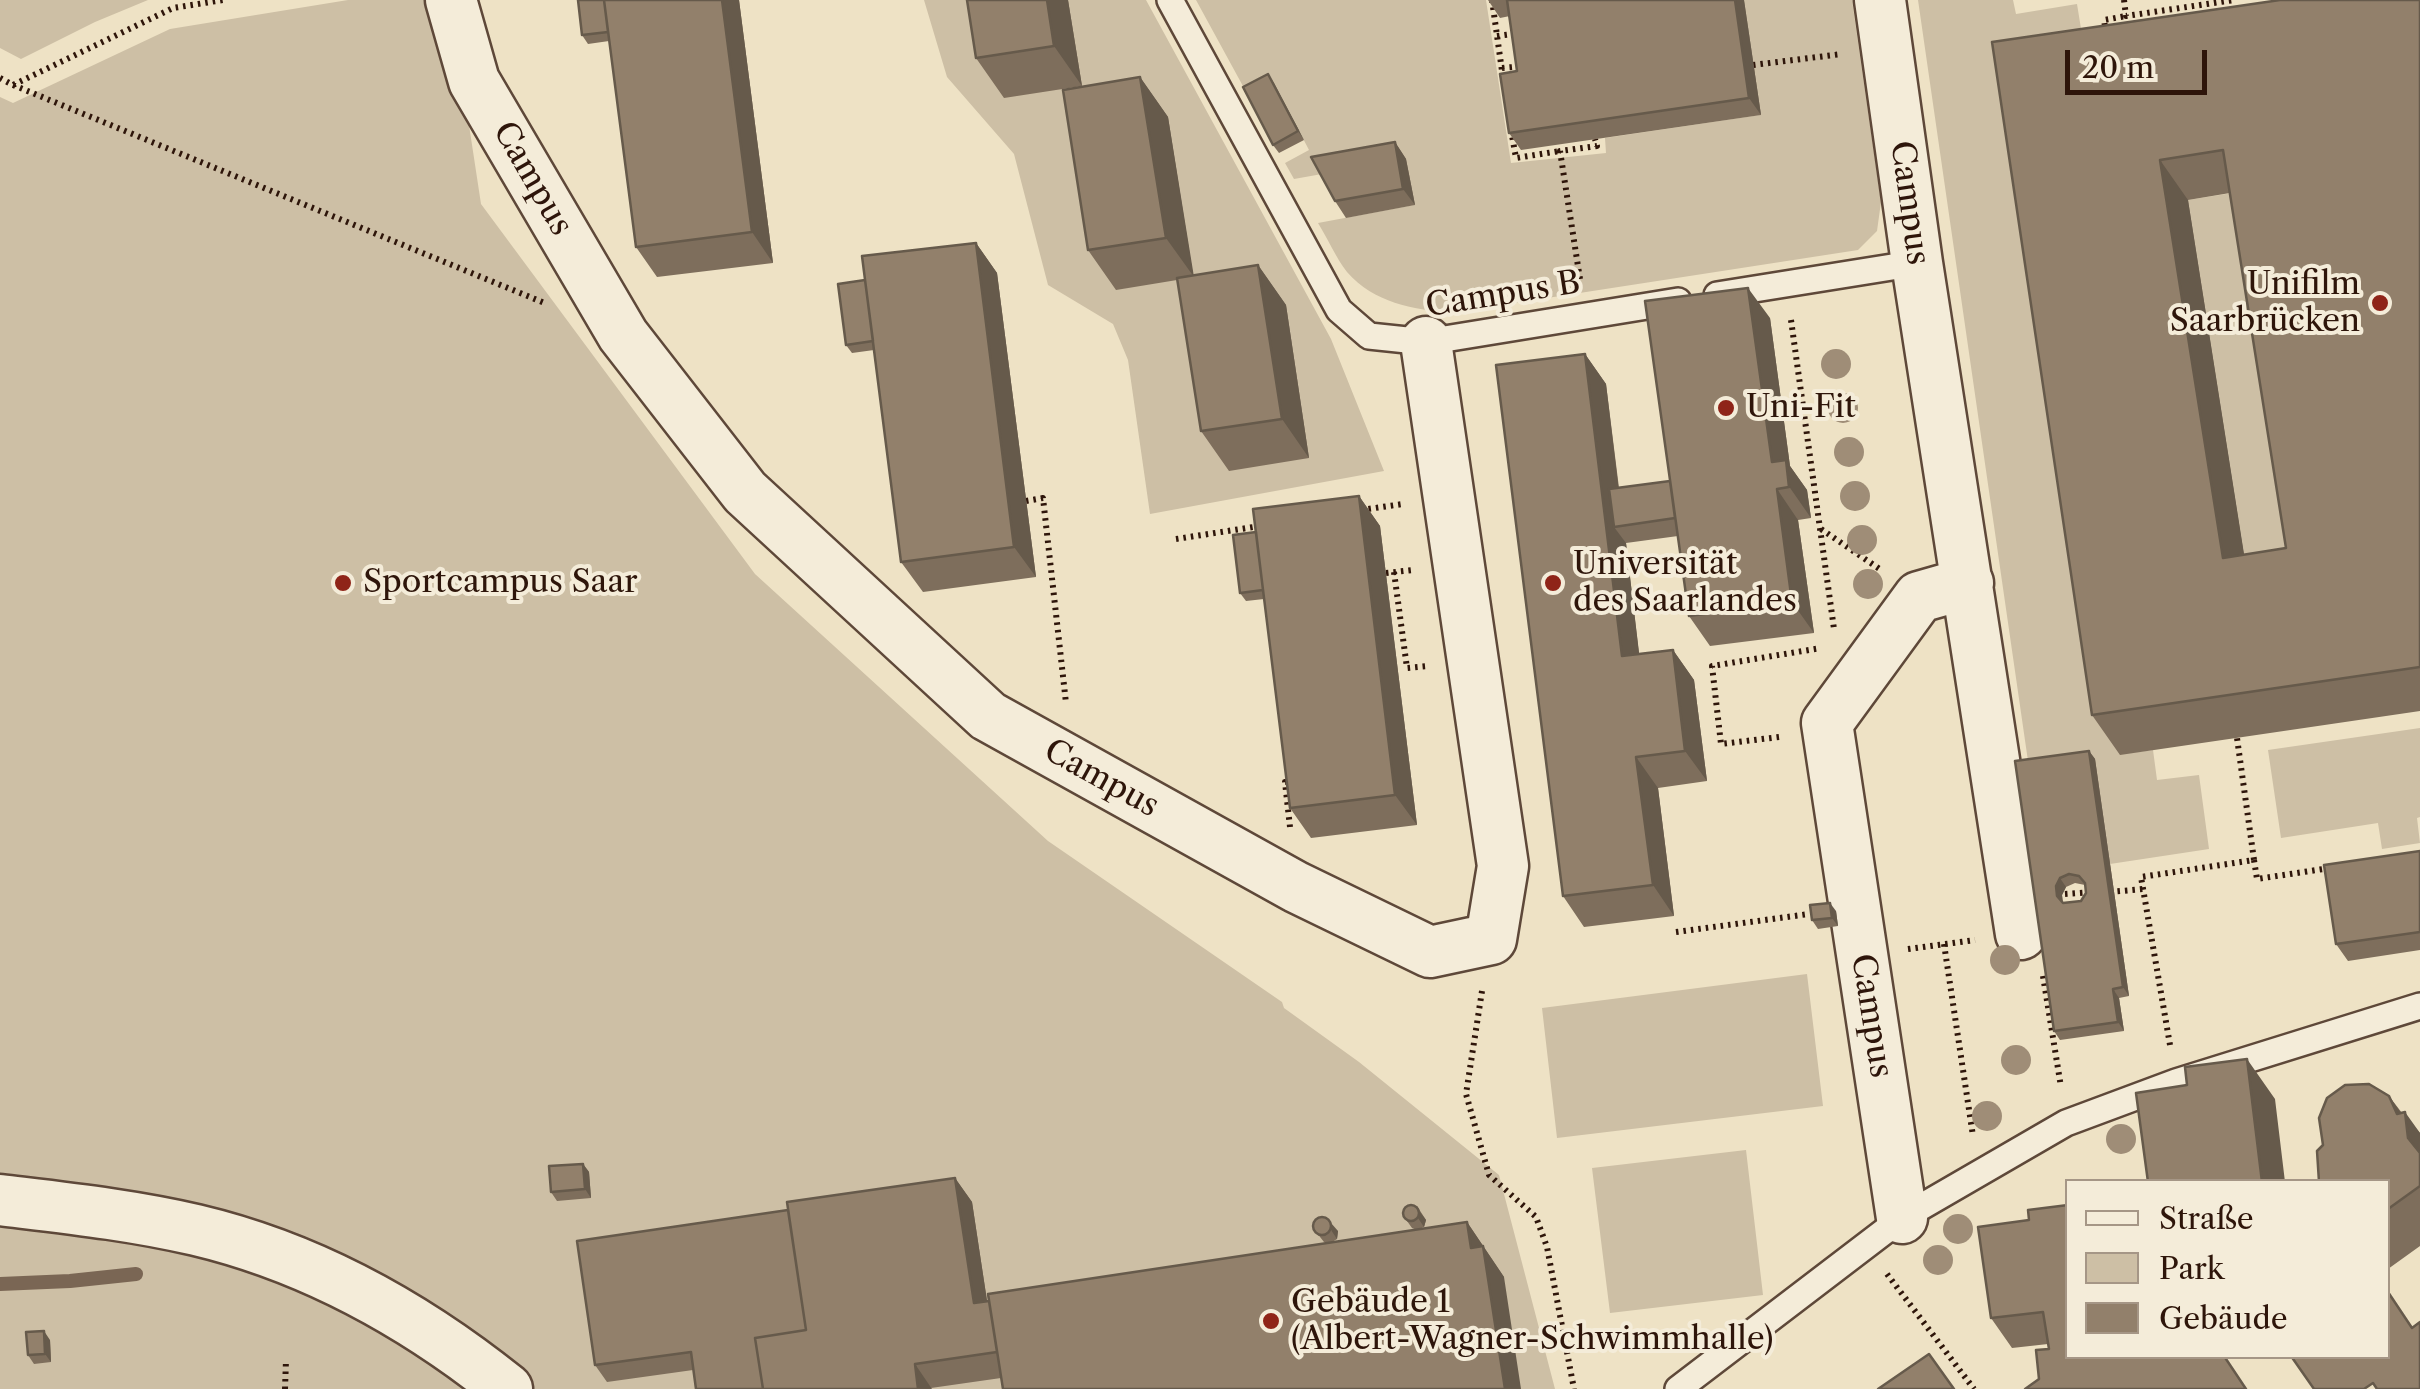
<!DOCTYPE html>
<meta charset="utf-8">
<style>
body{margin:0}
#map{position:relative;width:2420px;height:1389px;overflow:hidden;background:#eee2c5;font-family:"Libre Caslon Text",serif}
canvas{display:block}
.legend{position:absolute;left:2065px;top:1179px;width:325px;height:180px;box-sizing:border-box;background:#f4ecd9;border:2px solid #a59686;margin:0;padding:12px 18px;list-style:none;font-size:30px;color:#2e150a}
.legend li{display:flex;align-items:center;gap:20px;height:50px}
.legend b{width:50px;border:2px solid #a59686}
.scale{position:absolute;left:2065px;top:50px;width:142px;height:45px;box-sizing:border-box;border:5px solid #2e150a;border-top:0;padding-left:12px;font-size:30px;line-height:35px;white-space:nowrap;color:#2e150a;-webkit-text-stroke:8px #f4ecd9;paint-order:stroke}
</style>
<div id="map">
<canvas width="2420" height="1389"></canvas>
<ul class="legend">
<li><b style="height:12px;background:#f4ecd9"></b>Straße</li>
<li><b style="height:28px;background:#cdbfa5"></b>Park</li>
<li><b style="height:28px;background:#92806b"></b>Gebäude</li>
</ul>
<div class="scale">20 m</div>
</div>
<script>
const ctx = document.querySelector('canvas').getContext('2d');
ctx.lineJoin = 'round';
function paint(path, color) {
  ctx.fillStyle = color;
  ctx.fill(path, 'evenodd');
}
function stroke(path, color, width, dash) {
  ctx.strokeStyle = color;
  ctx.lineWidth = width;
  ctx.lineCap = dash ? 'butt' : 'round';
  ctx.setLineDash(dash || []);
  ctx.stroke(path);
}
function drawText(font, color, halo, rows, align = 'center') {
  ctx.font = font + ' "Libre Caslon Text",serif';
  ctx.lineWidth = 8;
  ctx.setLineDash([]);
  ctx.textBaseline = 'middle';
  ctx.strokeStyle = halo;
  ctx.fillStyle = color;
  for (const [text, x, y, turn = 0] of rows) {
    ctx.save();
    ctx.translate(x, y);
    ctx.rotate((+turn || 0) * Math.PI / 180);
    ctx.textAlign = isNaN(turn) ? turn : align;
    if (halo) ctx.strokeText(text, 0, 0);
    ctx.fillText(text, 0, 0);
    ctx.restore();
  }
}
const green = new Path2D(`
 M0,0H148L95,22L21,59L0,48Z
 M348,0H450L481,204L755,574L1048,841L1282,1002L1284,1008L1359,1062L1499,1175L1555,1389H0V97L13,103L170,29Z
 M924,0H1146L1331,339L1384,471L1150,514L1128,360L1113,324L1048,285L1014,154L947,77Z
 M1196,0H1486L1511,163L1606,153L1605,138L1760,115L1744,0H1852L1881,202L1877,231L1858,250L1450,313C1413,309 1374,303 1347,272C1336,258 1328,239 1318,223L1414,205L1406,159L1294,179L1285,163L1309,150L1274,83L1269,75L1244,88Z
 M1918,0H2013L2016,14L2077,4L2088,72L2120,754L2153,750L2157,780L2199,775L2209,849L2110,864L2029,768Z
 M2251,190L2313,588L2251,598L2188,200Z
 M2420,728V817L2417,818L2420,843L2382,849L2378,823L2281,838L2268,750Z
 M1807,974L1823,1106L1557,1138L1542,1008Z
 M1746,1150L1763,1295L1610,1313L1592,1168Z`);
const stream = new Path2D(`
 M0,1284L70,1281L136,1274`);
const path = new Path2D(`
 M1492,0L1503,78
 M2124,0L2126,16L2234,0
 M2106,33L2104,20L2126,16
 M1497,36L1520,33
 M1753,65L1842,54
 M1502,68L1525,66
 M0,78L13,85L173,8L223,0
 M13,85L547,304
 M1511,130L1516,158L1560,151
 M1580,279L1560,151L1597,146L1595,139
 M1791,320L1834,629
 M1026,501L1043,498L1066,703
 M1361,510L1403,504
 M1821,529L1881,570
 M1176,539L1260,526
 M1394,572L1407,668L1428,666
 M1386,573L1413,570
 M1779,737L1721,744L1712,666L1821,648
 M1290,827L1285,782L1293,781
 M2254,860L2257,879L2330,868
 M2110,892L2143,889
 M2065,894L2092,892
 M1676,932L1809,914
 M1944,944L1973,1136
 M1908,949L1975,940
 M2043,976L2061,1087
 M1482,991L1466,1094L1489,1175L1536,1217L1547,1247L1574,1389
 M2170,1045L2141,877L2254,860L2237,738
 M1887,1274L1974,1389
 M285,1389L286,1360`);
const lane = new Path2D(`
 M1170,0L1339,310L1369,336L1426,342L1678,301
 M1717,295L1917,263
 M1678,1389L1902,1218L2066,1123L2176,1082L2420,1006`);
const street = new Path2D(`
 M451,0L474,81L623,335L745,492L988,716L1296,887L1430,952L1491,939L1503,866L1426,342
 M1880,0L1917,263L2021,934
 M0,1200C66,1208 132,1215 196,1230C310,1257 416,1316 507,1389
 M1902,1218L1827,723L1919,597L1968,583`);
const trees = [
 [1836,364],
 [1843,408],
 [1849,452],
 [1855,496],
 [1862,540],
 [1868,584],
 [2005,960],
 [2016,1060],
 [1987,1116],
 [2121,1139],
 [1958,1229],
 [1938,1260]
];
const wall = new Path2D(`
 M578,0H739L773,263L657,277L636,247L609,41L588,44L582,35Z
 M967,0H1068L1082,86L1004,98L976,58Z
 M1488,0H1744L1761,115L1521,150L1509,133L1517,71L1510,16L1500,18Z
 M2420,0V711L2120,755L2092,715L1992,42ZM2230,193L2286,548L2244,555L2188,200Z
 M1268,74L1304,140L1279,153L1273,145Z
 M1140,77L1168,117L1193,275L1258,265L1286,305L1309,458L1229,471L1201,431L1177,280L1116,290L1088,250Z
 M1395,142L1406,159L1415,205L1346,218L1335,201Z
 M976,243L997,273L1036,577L923,592L901,562L874,350L852,353L846,345L865,280Z
 M1770,318L1790,466L1807,490L1811,518L1798,520L1814,633L1710,646L1689,616L1678,536L1626,543L1639,654L1673,650L1694,680L1707,781L1658,788L1674,916L1584,927L1563,896L1585,354L1606,384L1619,488L1670,481Z
 M1359,496L1380,526L1417,825L1311,838L1290,808L1264,599L1246,601L1240,593L1256,532Z
 M2089,751L2095,759L2129,996L2119,998L2124,1031L2060,1040L2054,1031L2015,761ZM2075,883L2085,885L2086,893L2081,901L2063,903L2062,895L2066,887Z
 M2420,851V950L2348,961L2336,944Z
 M1836,911L1838,926L1818,929L1812,920Z
 M2389,1096L2402,1113L2420,1133V1246L2388,1269Z
 M583,1164L589,1172L591,1198L557,1201L551,1192Z
 M955,1178L972,1202L987,1301L1328,1243L1324,1242L1313,1228L1338,1231L1337,1239L1332,1242L1417,1230L1412,1228L1402,1214L1417,1206L1426,1220L1424,1227L1419,1229L1467,1222L1504,1277L1001,1378L931,1388L693,1370L607,1382L595,1365L788,1210Z
 M2029,1220L2068,1356L2039,1379L2049,1349L2048,1344L2012,1348L1991,1318Z
 M50,1340L51,1362L34,1364L28,1355Z`);
const shadedWall = new Path2D(`
 M722,0H739L773,263L752,232Z
 M1047,0H1068L1082,86L1054,46Z
 M1735,0H1744L1761,115L1749,98Z
 M1268,74L1274,83L1304,140L1298,131Z
 M1140,77L1168,117L1194,277L1166,238Z
 M1395,142L1406,159L1415,205L1403,189Z
 M2160,160L2188,200L2251,598L2223,558Z
 M976,243L997,273L1036,577L1014,547Z
 M1258,265L1286,305L1309,458L1282,419Z
 M1748,288L1770,318L1790,466L1807,490L1811,518L1772,462Z
 M1585,354L1606,384L1623,525L1614,527L1626,543L1643,686L1622,656Z
 M1777,489L1798,520L1814,633L1792,602Z
 M1359,496L1380,526L1417,825L1395,795Z
 M1673,650L1694,680L1707,781L1685,751Z
 M2089,751L2095,759L2129,996L2123,987Z
 M1636,757L1658,788L1674,916L1653,885Z
 M2060,878L2066,887L2062,895L2063,905L2057,896L2056,886Z
 M1830,903L1836,911L1838,926L1832,918Z
 M2113,989L2119,998L2124,1031L2118,1022Z
 M2247,1059L2275,1099L2285,1182H2262Z
 M2389,1096L2406,1120L2405,1112L2420,1133V1154L2408,1138Z
 M583,1164L589,1172L591,1198L585,1189Z
 M955,1178L972,1202L991,1327L974,1303Z
 M1420,1212L1426,1220L1424,1227L1418,1218Z
 M1467,1222L1504,1277L1521,1389H1505L1471,1248Z
 M1331,1223L1338,1231L1337,1239L1331,1230Z
 M44,1331L50,1340L51,1362L45,1354Z
 M915,1364L932,1389H918Z`);
const building = new Path2D(`
 M578,0H604L608,32L582,35Z
 M604,0H722L752,232L636,247Z
 M967,0H1047L1054,46L976,58Z
 M1507,0H1735L1749,98L1509,133L1500,74L1517,71Z
 M2280,0H2420V667L2092,715L1992,42ZM2223,150L2286,548L2223,558L2160,160Z
 M1268,74L1298,131L1273,145L1243,87Z
 M1140,77L1166,238L1088,250L1063,90Z
 M1395,142L1403,189L1335,201L1311,157Z
 M976,243L1014,547L901,562L862,256Z
 M1258,265L1282,419L1201,431L1177,278Z
 M865,280L873,341L846,345L838,284Z
 M1748,288L1772,462L1786,460L1789,487L1777,489L1792,602L1689,616L1645,301Z
 M1585,354L1622,656L1673,650L1685,751L1636,757L1653,885L1563,896L1496,365Z
 M1670,481L1675,518L1614,527L1609,489Z
 M1359,496L1395,795L1290,808L1253,509Z
 M1256,532L1263,590L1240,593L1233,535Z
 M2089,751L2123,987L2113,989L2118,1022L2054,1031L2015,761ZM2069,874L2079,876L2085,883L2086,893L2081,901L2063,903L2057,896L2056,886L2060,878Z
 M2420,851V932L2336,944L2324,865Z
 M1830,903L1832,918L1812,920L1810,905Z
 M2247,1059L2262,1182H2148L2136,1093L2187,1085L2185,1067Z
 M2369,1084L2389,1096L2397,1114L2405,1112L2408,1138L2420,1153V1186L2388,1209V1182H2319L2317,1151L2323,1145L2319,1118L2327,1098L2345,1085Z
 M583,1164L585,1189L551,1192L549,1166Z
 M955,1178L974,1303L989,1301L997,1352L915,1364L918,1389H763L755,1338L806,1330L787,1202Z
 M1403 1213a8 8 0 1 1 16 0a8 8 0 1 1-16 0Z
 M2068,1205V1356H2224L2246,1389H2025L2039,1379L2036,1350L2049,1349L2043,1312L1991,1318L1978,1227L2029,1220L2028,1210Z
 M788,1210L806,1330L755,1338L763,1389H696L691,1352L595,1365L577,1241Z
 M1313 1226a9 9 0 1 1 18 0a9 9 0 1 1-18 0Z
 M1467,1222L1471,1248L1483,1246L1505,1389H1003L988,1294Z
 M2388,1292L2412,1328L2420,1322V1389H2377L2373,1383L2364,1389H2314L2291,1356H2388Z
 M44,1331L45,1354L28,1355L26,1332Z
 M1929,1354L1954,1389H1878Z`);
const markers = [
 [2380,303,10,"#8f2418"],
 [1726,408,10,"#8f2418"],
 [343,583,10,"#8f2418"],
 [1553,583,10,"#8f2418"],
 [1271,1321,10,"#8f2418"]
];
const streetNames = [
 ["Campus",532,179,60],
 ["Campus",1909,203,82],
 ["Campus B",1503,295,-9],
 ["Campus",1101,779,29],
 ["Campus",1871,1016,81]
];
const poiNames = [
 ["Unifilm",2360,285,"right"],
 ["Saarbrücken",2360,322,"right"],
 ["Uni-Fit",1746,408],
 ["Universität",1573,565],
 ["des Saarlandes",1573,602],
 ["Sportcampus Saar",363,583],
 ["Gebäude 1",1291,1303],
 ["(Albert-Wagner-Schwimmhalle)",1291,1340]
];
paint(green, '#cdbfa5');
stroke(stream, '#7a6654', 14);
stroke(lane, '#5e4839', 30);
stroke(street, '#5e4839', 55);
stroke(path, '#2e150a', 6, [2.5, 5]);
stroke(lane, '#f4ecd9', 25);
stroke(street, '#f4ecd9', 50);
ctx.fillStyle = '#9f8d77';
for (const [x, y] of trees) {
  ctx.beginPath();
  ctx.arc(x, y, 15, 0, 2 * Math.PI);
  ctx.fill();
}
paint(wall, '#7e6e5c');
paint(shadedWall, '#665a4b');
paint(building, '#92806b');
stroke(building, '#665a4b', 2.5);
for (const [x, y, r, color] of markers) {
  const dot = new Path2D();
  dot.arc(x, y, r, 0, 2 * Math.PI);
  ctx.fillStyle = color;
  ctx.fill(dot);
  stroke(dot, '#f4ecd9', 4);
}
drawText('32px', '#2e150a', '#f4ecd9', streetNames);
drawText('32px', '#2e150a', '#f4ecd9', poiNames, 'left');
</script>
